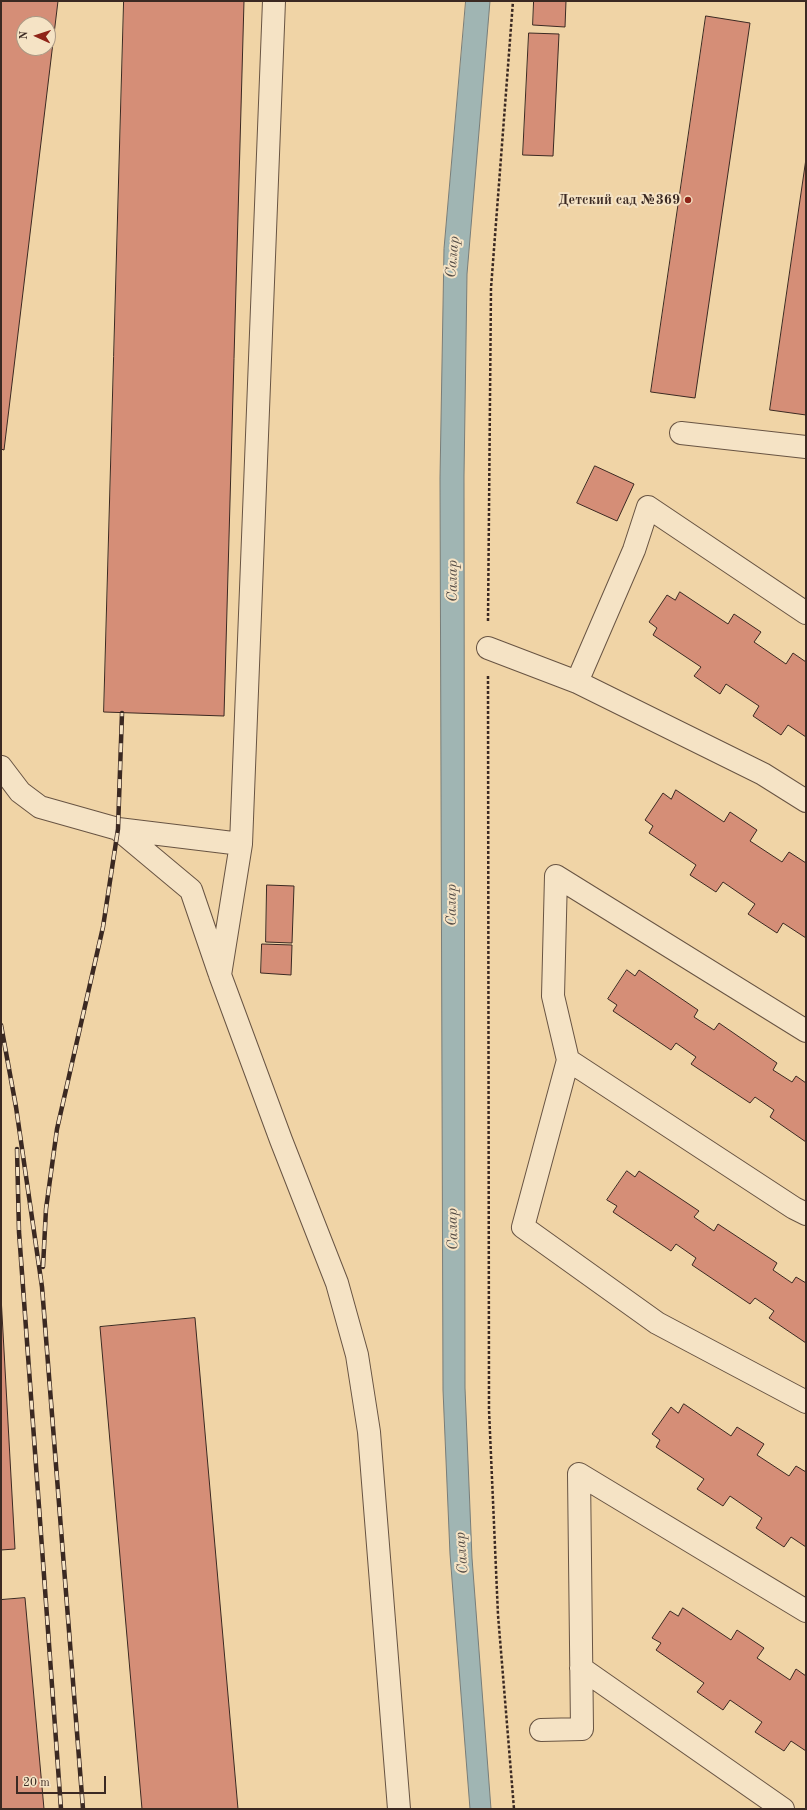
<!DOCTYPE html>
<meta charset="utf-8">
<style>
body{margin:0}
#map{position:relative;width:807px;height:1810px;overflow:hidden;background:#f0d4a6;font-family:"Old Standard TT",serif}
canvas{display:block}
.frame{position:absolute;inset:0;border:2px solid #3b2922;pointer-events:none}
.north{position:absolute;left:16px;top:16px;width:40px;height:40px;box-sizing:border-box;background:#f5e3c5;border:1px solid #ab9984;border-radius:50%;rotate:273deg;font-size:11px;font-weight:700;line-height:16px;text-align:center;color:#3b2922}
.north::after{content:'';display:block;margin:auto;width:14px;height:18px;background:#8f2418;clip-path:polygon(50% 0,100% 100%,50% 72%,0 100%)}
.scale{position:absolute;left:16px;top:1776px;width:90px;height:18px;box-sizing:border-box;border:2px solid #3b2922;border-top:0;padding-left:5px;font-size:12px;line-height:14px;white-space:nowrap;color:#3b2922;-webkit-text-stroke:3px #f5e3c5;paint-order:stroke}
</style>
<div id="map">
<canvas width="807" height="1810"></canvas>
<div class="frame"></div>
<div class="north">N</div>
<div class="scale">20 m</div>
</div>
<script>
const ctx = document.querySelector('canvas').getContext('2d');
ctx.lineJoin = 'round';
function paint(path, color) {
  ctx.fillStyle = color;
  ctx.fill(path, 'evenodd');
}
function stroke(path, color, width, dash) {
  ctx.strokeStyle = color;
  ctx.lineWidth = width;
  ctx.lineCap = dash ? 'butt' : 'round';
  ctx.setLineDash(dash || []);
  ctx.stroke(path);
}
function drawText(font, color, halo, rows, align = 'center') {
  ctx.font = font + ' "Old Standard TT",serif';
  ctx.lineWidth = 4;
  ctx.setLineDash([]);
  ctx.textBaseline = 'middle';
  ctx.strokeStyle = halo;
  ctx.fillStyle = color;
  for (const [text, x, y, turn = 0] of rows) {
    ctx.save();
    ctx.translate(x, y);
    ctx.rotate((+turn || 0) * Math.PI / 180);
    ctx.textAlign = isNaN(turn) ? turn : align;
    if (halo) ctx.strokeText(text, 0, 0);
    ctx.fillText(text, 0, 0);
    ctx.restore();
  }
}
const water = new Path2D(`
 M466,1H490L467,274L464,476L465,1388L472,1558L491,1809H470L450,1554L443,1390L440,478L444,249Z`);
const building = new Path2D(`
 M1,1H58L4,450L1,449ZM24,24H48V48H24Z
 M124,1H244L224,716L104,712Z
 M534,1H566L565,27L533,25Z
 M706,16L750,23L695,398L651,392Z
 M529,33L559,34L553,156L523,155Z
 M806,159V415L770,410Z
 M595,466L634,484L617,521L577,503Z
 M680,592L728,624L734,614L761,632L754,642L786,664L793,653L806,662V737L788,725L781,735L753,716L759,706L726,684L720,694L694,676L701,667L653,635L657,628L649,622L667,595L675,600Z
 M676,790L724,822L730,812L757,830L750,841L782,862L789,852L806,863V938L783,923L777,933L748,914L755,904L723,882L716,892L690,875L696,865L649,833L653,826L645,820L663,793L671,799Z
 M267,885L294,886L292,943L266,942Z
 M262,944L292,945L291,975L261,973Z
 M627,970L635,976L639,970L698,1010L694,1017L714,1030L719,1023L777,1063L773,1070L792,1082L796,1076L806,1083V1142L770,1117L774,1110L755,1097L750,1103L691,1064L696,1057L676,1043L671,1050L613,1011L617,1005L608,999Z
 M627,1171L635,1177L639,1171L699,1211L694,1217L714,1231L718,1224L777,1263L773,1270L792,1283L796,1277L806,1283V1343L769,1318L774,1311L755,1298L750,1304L692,1265L696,1258L676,1244L671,1251L613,1212L617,1206L607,1200Z
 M1,1296L15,1549L1,1550Z
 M195,1318L238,1809H142L100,1327Z
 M684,1404L731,1436L737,1427L764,1444L757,1455L789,1476L796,1466L806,1472V1547L791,1537L784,1547L756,1528L762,1518L730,1496L723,1506L697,1489L704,1479L656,1447L660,1440L652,1434L671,1407L678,1413Z
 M25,1598L44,1809H1V1600Z
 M683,1608L731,1640L737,1630L764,1648L757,1658L790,1680L796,1669L806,1676V1751L791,1741L784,1751L755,1732L762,1722L730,1700L723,1710L697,1692L704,1683L656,1650L661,1643L652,1638L670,1611L678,1616Z`);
const path = new Path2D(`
 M488,621L491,288L513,1
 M488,676L489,1410L498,1615L514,1809`);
const minor = new Path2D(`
 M274,1L241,844L220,975L281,1140L337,1283L357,1355L369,1432L399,1809
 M681,433L806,447
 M488,648L577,682L763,774L806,801
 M577,682L634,550L648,507L806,613
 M1,767L20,792L40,807L118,829L241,844
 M118,829L191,890L219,972
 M806,1031L556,876L553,996L568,1060L523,1227L657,1323L806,1402
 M568,1060L794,1208L806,1214
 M581,1668L783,1809
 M541,1730L582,1729L579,1474L806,1611`);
const rail = new Path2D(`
 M1,1025L16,1107L42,1287L83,1809
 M17,1149L19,1232L61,1809
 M43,1267L46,1209L57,1129L103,927L118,829L122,713`);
const markers = [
 [688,200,4,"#8f2418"]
];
const poiNames = [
 ["Детский сад №369",680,200]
];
const waterNames = [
 ["Салар",453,257,-85],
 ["Салар",453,581,-90],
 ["Салар",452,905,-90],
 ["Салар",453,1229,-91],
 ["Салар",462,1553,-94]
];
paint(water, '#a0b5b3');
stroke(water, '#787d79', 1);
paint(building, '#d58e77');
stroke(building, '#3b2922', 1);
stroke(minor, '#685443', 24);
stroke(path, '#3b2922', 2.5, [3, 2]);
stroke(minor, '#f5e3c5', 22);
stroke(rail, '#3b2922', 4.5);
stroke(rail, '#f5e3c5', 3, [9]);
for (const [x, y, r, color] of markers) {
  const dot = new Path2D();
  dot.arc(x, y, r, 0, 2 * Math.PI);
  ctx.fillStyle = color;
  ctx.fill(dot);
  stroke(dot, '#f5e3c5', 1.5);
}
drawText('bold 14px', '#3b2922', '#f5e3c5', poiNames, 'right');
drawText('italic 15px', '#544c46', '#f5e3c5', waterNames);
</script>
